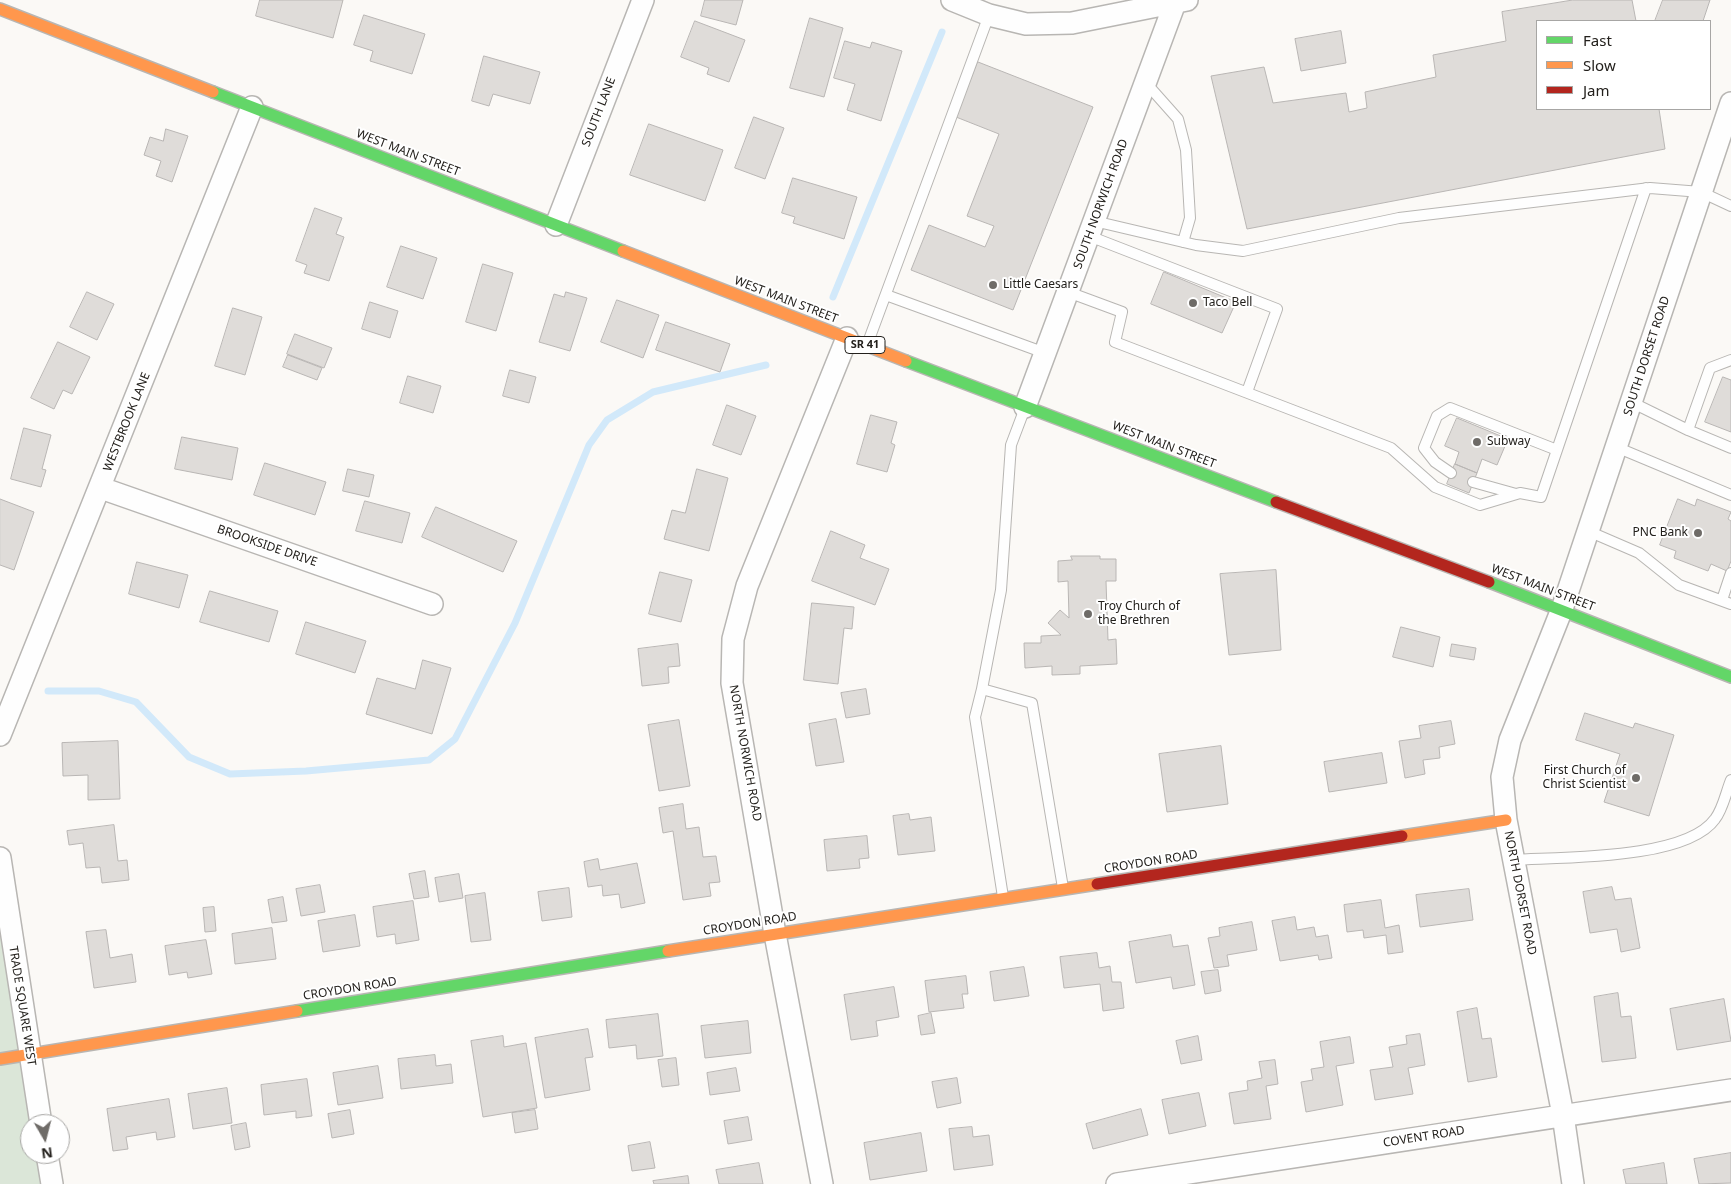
<!DOCTYPE html>
<style>
body{margin:0}
#map{position:relative;width:1731px;height:1184px;overflow:hidden;background:#fbf9f6;font-family:"Noto Sans",sans-serif}
canvas{display:block}
.legend{position:absolute;left:1536px;top:20px;width:175px;height:90px;box-sizing:border-box;background:#fff;border:1px solid #a7a6a4;margin:0;padding:6px 9px;list-style:none;font-size:15px;color:#23201c}
.legend li{display:flex;align-items:center;gap:10px;height:25px}
.legend b{width:25px;border:1px solid #a7a6a4}
.north{position:absolute;left:20px;top:1114px;width:50px;height:50px;box-sizing:border-box;background:#fff;border:1px solid #a7a6a4;border-radius:50%;rotate:172deg;font-size:14px;font-weight:700;line-height:20px;text-align:center;color:#23201c}
.north::after{content:'';display:block;margin:auto;width:18px;height:22px;background:#6f6c68;clip-path:polygon(50% 0,100% 100%,50% 72%,0 100%)}
</style>
<div id="map">
<canvas width="1731" height="1184"></canvas>
<ul class="legend">
<li><b style="height:6px;background:#63d668"></b>Fast</li>
<li><b style="height:6px;background:#ff974d"></b>Slow</li>
<li><b style="height:6px;background:#b3261e"></b>Jam</li>
</ul>
<div class="north">N</div>
</div>
<script>
const ctx = document.querySelector('canvas').getContext('2d');
ctx.lineJoin = 'round';
function paint(path, color) {
  ctx.fillStyle = color;
  ctx.fill(path, 'evenodd');
}
function stroke(path, color, width, dash) {
  ctx.strokeStyle = color;
  ctx.lineWidth = width;
  ctx.lineCap = dash ? 'butt' : 'round';
  ctx.setLineDash(dash || []);
  ctx.stroke(path);
}
function drawText(font, color, halo, rows, align = 'center') {
  ctx.font = font + ' "Noto Sans",sans-serif';
  ctx.lineWidth = 4;
  ctx.setLineDash([]);
  ctx.textBaseline = 'middle';
  ctx.strokeStyle = halo;
  ctx.fillStyle = color;
  for (const [text, x, y, turn = 0] of rows) {
    ctx.save();
    ctx.translate(x, y);
    ctx.rotate((+turn || 0) * Math.PI / 180);
    ctx.textAlign = isNaN(turn) ? turn : align;
    if (halo) ctx.strokeText(text, 0, 0);
    ctx.fillText(text, 0, 0);
    ctx.restore();
  }
}
const green = new Path2D(`
 M0,858L41,1124H30V1154H47L52,1184H0Z`);
const stream = new Path2D(`
 M833,297L942,32
 M48,691H99L136,702L189,757L230,774L306,771L429,760L455,739L515,623L589,445L607,420L653,392L766,365`);
const building = new Path2D(`
 M260,0H343L333,38L256,16Z
 M705,0H743L736,25L701,16Z
 M1573,0H1632L1636,21H1537V109H1659L1665,149L1247,229L1211,76L1264,67L1273,103L1346,93L1349,112L1367,108L1365,92L1436,77L1433,55L1506,41L1502,12Z
 M1663,0H1710L1703,21H1655Z
 M364,15L425,34L412,74L370,61L373,51L354,45Z
 M810,18L843,28L824,97L790,88Z
 M695,21L745,40L729,82L707,74L709,68L681,57Z
 M1341,31L1346,63L1301,71L1295,39Z
 M845,41L870,48L872,42L902,51L881,121L847,110L855,84L834,78Z
 M484,56L540,72L530,104L493,94L489,106L472,101Z
 M978,62L1093,107L1013,310L911,270L929,225L985,247L994,226L967,216L999,134L956,117Z
 M754,117L784,128L765,179L735,168Z
 M649,124L723,150L705,201L630,175Z
 M166,129L188,136L172,182L156,176L161,161L144,155L150,137L163,141Z
 M793,178L857,197L844,239L793,223L795,217L782,213Z
 M315,208L342,218L336,234L344,237L329,281L304,273L307,265L296,261Z
 M401,246L437,258L423,299L387,287Z
 M483,264L513,273L496,331L466,322Z
 M1164,272L1236,302L1222,333L1151,304Z
 M87,292L114,304L97,340L70,327Z
 M566,292L587,298L570,351L539,342L554,294L564,297Z
 M617,300L659,315L643,358L601,342Z
 M370,302L398,311L390,338L362,329Z
 M233,308L262,317L245,375L215,366Z
 M666,322L730,344L720,372L656,350Z
 M295,334L332,348L324,368L287,354Z
 M58,342L90,357L72,394L63,390L54,409L31,398Z
 M288,355L322,368L317,380L283,367Z
 M510,370L536,377L529,403L503,396Z
 M408,376L441,386L433,413L400,403Z
 M1723,377L1731,380V432L1705,422Z
 M727,405L756,416L741,455L713,445Z
 M871,415L897,422L891,443L895,445L887,472L857,464Z
 M1457,418L1508,439L1497,465L1482,459L1477,473L1455,464L1459,452L1445,446Z
 M24,428L51,435L42,469L46,470L41,487L11,479Z
 M182,437L238,448L232,480L175,469Z
 M265,463L326,482L315,515L254,495Z
 M1455,464L1477,473L1469,493L1447,484Z
 M348,469L374,475L369,497L343,491Z
 M697,469L728,478L709,551L664,539L672,510L685,513Z
 M0,499L34,512L14,570L0,565Z
 M1678,499L1695,506L1697,499L1731,512L1728,519L1731,521V561L1727,571L1711,564L1708,571L1674,558L1676,551L1660,545Z
 M365,501L410,513L402,543L356,531Z
 M436,507L517,541L503,572L422,537Z
 M831,531L865,545L860,558L889,569L875,605L812,581Z
 M1071,556H1100V559H1116V581H1106L1108,640L1116,639L1117,664L1080,666V674L1052,675V666L1025,668L1024,643H1041V636L1061,635L1048,623L1060,610L1069,618L1068,581L1058,582V561L1072,560Z
 M137,562L188,575L179,608L129,594Z
 M1276,570L1281,650L1229,655L1220,574Z
 M660,572L692,580L681,622L649,614Z
 M210,591L278,611L269,642L200,622Z
 M812,603L854,607L852,629L844,628L838,684L804,680Z
 M306,622L366,641L355,673L296,654Z
 M1401,627L1440,637L1433,667L1393,657Z
 M678,644L680,666L668,667L669,683L642,686L638,649Z
 M1452,644L1476,648L1474,660L1450,656Z
 M423,660L451,668L432,734L366,714L377,678L415,689Z
 M866,689L870,714L846,718L841,693Z
 M1585,713L1633,728L1635,723L1674,735L1649,816L1604,802L1620,754L1576,740Z
 M836,719L844,762L816,766L809,724Z
 M679,720L690,786L659,791L648,725Z
 M1451,721L1455,744L1439,747L1440,758L1423,760L1425,774L1405,778L1399,741L1421,738L1419,726Z
 M118,741L120,799L88,800V775L63,776L62,743Z
 M1221,746L1228,804L1167,812L1159,754Z
 M1382,753L1387,783L1329,792L1324,762Z
 M683,804L686,829L699,827L703,857L716,856L720,882L709,883L711,896L683,900L673,831L663,833L659,808Z
 M909,814L910,820L931,817L935,851L898,855L893,816Z
 M114,825L118,861L127,860L129,880L102,883L100,867L86,868L83,843L69,845L67,831Z
 M867,836L869,858L859,859L860,868L827,871L824,840Z
 M598,859L600,870L637,863L645,903L621,908L619,894L603,896L602,885L588,887L584,862Z
 M425,871L429,897L414,899L409,874Z
 M459,874L463,898L439,902L435,878Z
 M320,885L325,912L301,916L296,889Z
 M1612,887L1615,900L1631,898L1640,948L1621,952L1617,929L1590,933L1583,892Z
 M569,888L572,917L542,921L538,892Z
 M1469,889L1473,920L1420,927L1416,895Z
 M485,893L491,940L471,942L465,896Z
 M283,897L287,921L272,923L268,900Z
 M1381,900L1385,928L1399,925L1403,952L1388,954L1386,935L1364,938L1363,930L1347,932L1344,905Z
 M413,901L419,940L396,944L395,934L377,937L373,907Z
 M214,907L216,931L205,932L203,908Z
 M355,915L360,946L323,952L318,921Z
 M1295,917L1297,930L1314,927L1316,937L1328,935L1332,958L1319,960L1318,955L1280,961L1272,921Z
 M1252,922L1257,950L1227,955L1229,966L1214,968L1208,938L1220,936L1219,928Z
 M272,928L276,959L235,964L232,934Z
 M106,930L110,958L132,954L136,982L94,988L86,932Z
 M1171,935L1173,947L1188,945L1195,985L1173,989L1171,977L1136,983L1129,942Z
 M206,940L212,974L188,978L187,972L169,975L165,946Z
 M1097,953L1099,968L1110,966L1112,982H1121L1124,1008L1103,1011L1100,984L1064,988L1060,957Z
 M1024,967L1029,996L994,1001L990,972Z
 M1218,970L1221,991L1205,994L1201,972Z
 M966,976L968,994H962L964,1008L929,1012L925,981Z
 M894,987L899,1017L876,1021L878,1036L851,1040L844,995Z
 M1618,993L1621,1017L1631,1016L1636,1058L1602,1062L1594,997Z
 M1724,999L1731,1041L1677,1050L1670,1009Z
 M1477,1008L1482,1039L1491,1038L1497,1077L1468,1082L1457,1012Z
 M931,1013L935,1033L921,1035L918,1016Z
 M658,1014L663,1056L637,1059L636,1045L609,1048L606,1020Z
 M748,1021L751,1053L705,1058L701,1026Z
 M588,1029L593,1057L585,1058L590,1090L545,1098L535,1038Z
 M1420,1034L1425,1065L1408,1068L1413,1094L1375,1100L1370,1070L1393,1067L1389,1047L1407,1044L1406,1036Z
 M503,1036L504,1047L526,1043L537,1108L483,1117L471,1041Z
 M1198,1036L1202,1060L1181,1064L1176,1041Z
 M1350,1037L1354,1063L1336,1066L1343,1105L1306,1112L1301,1082L1313,1080L1311,1069L1324,1067L1320,1042Z
 M435,1055L436,1066L451,1064L453,1083L401,1089L398,1059Z
 M676,1058L679,1085L662,1087L658,1060Z
 M1275,1060L1278,1084L1266,1086L1271,1119L1234,1124L1229,1093L1248,1090L1247,1081L1262,1078L1259,1062Z
 M378,1066L383,1098L338,1105L333,1073Z
 M736,1068L740,1091L710,1095L707,1073Z
 M957,1078L961,1103L937,1108L932,1082Z
 M307,1079L312,1116L296,1118V1111L264,1115L261,1085Z
 M227,1088L232,1123L193,1129L188,1094Z
 M1199,1093L1206,1126L1169,1134L1162,1100Z
 M169,1099L175,1137L157,1140L156,1132L126,1137L128,1149L113,1151L107,1109Z
 M1141,1109L1148,1135L1093,1149L1086,1124Z
 M350,1110L354,1134L332,1138L328,1114Z
 M535,1110L538,1129L515,1133L512,1113Z
 M748,1117L752,1140L728,1144L724,1121Z
 M246,1123L250,1147L235,1150L231,1126Z
 M972,1127L973,1137L989,1135L993,1165L954,1170L949,1129Z
 M921,1133L927,1171L870,1180L864,1143Z
 M650,1142L655,1168L632,1171L628,1146Z
 M1731,1153V1183L1699,1184L1694,1159Z
 M759,1163L763,1184H719L716,1170Z
 M1664,1163L1667,1184H1626L1623,1170Z
 M688,1176L689,1184H654L653,1181Z`);
const lane = new Path2D(`
 M1146,83L1178,119L1186,150L1190,218L1183,242
 M1094,221L1196,245L1243,251L1399,218L1650,188L1701,192L1731,206
 M1089,236L1277,309L1247,392
 M1068,292L1122,312L1115,342L1391,448L1435,487L1480,505L1520,493L1541,497L1646,188
 M886,295L1045,353
 M867,345L989,15
 M1631,402L1688,430L1710,368L1731,360
 M1025,408L1011,445L1001,590L982,689L1032,703L1063,888
 M1688,430L1731,448
 M1616,447L1731,495
 M1451,473L1435,462L1424,448L1437,416L1450,408L1557,450
 M1473,482L1516,494
 M1588,531L1639,553L1679,585L1731,604
 M1722,600L1731,573
 M982,689L975,717L1003,897
 M1513,860C1561,857 1686,860 1715,819C1723,809 1726,792 1731,780`);
const street = new Path2D(`
 M952,0L989,15L1026,24L1072,23L1187,0
 M556,225L643,0
 M1025,407L1176,0
 M101,488L432,604
 M0,735L252,107
 M0,858L41,1124
 M47,1154L52,1184
 M822,1184L775,934L732,683L733,639L747,586L847,338
 M1117,1184L1731,1090
 M1573,1184L1563,1115L1506,820L1502,777L1510,740L1562,609L1731,103`);
const fast = new Path2D(`
 M213,92L623,251
 M906,361L1276,502
 M1489,582L1731,677
 M297,1011L668,951`);
const slow = new Path2D(`
 M0,9L213,92
 M623,251L906,361
 M1402,836L1506,820
 M668,951L1097,884
 M0,1059L297,1011`);
const jam = new Path2D(`
 M1276,502L1489,582
 M1097,884L1402,836`);
const markers = [
 [993,285,5,"#6f6c68"],
 [1193,303,5,"#6f6c68"],
 [1477,442,5,"#6f6c68"],
 [1698,533,5,"#6f6c68"],
 [1088,614,5,"#6f6c68"],
 [1636,778,5,"#6f6c68"]
];
const shields = [
 [865,345,40]
];
const shieldNames = [
 ["SR 41",865,345]
];
const streetNames = [
 ["SOUTH LANE",599,112,-69],
 ["WEST MAIN STREET",408,153,21],
 ["SOUTH NORWICH ROAD",1101,204,-70],
 ["WEST MAIN STREET",786,300,21],
 ["SOUTH DORSET ROAD",1647,356,-72],
 ["WESTBROOK LANE",127,422,-68],
 ["WEST MAIN STREET",1164,445,21],
 ["BROOKSIDE DRIVE",267,546,19],
 ["WEST MAIN STREET",1543,588,21],
 ["NORTH NORWICH ROAD",745,753,80],
 ["CROYDON ROAD",1151,862,-9],
 ["NORTH DORSET ROAD",1520,893,79],
 ["CROYDON ROAD",750,924,-9],
 ["CROYDON ROAD",350,989,-9],
 ["TRADE SQUARE WEST",22,1006,81],
 ["COVENT ROAD",1424,1137,-9]
];
const poiNames = [
 ["Little Caesars",1003,285],
 ["Taco Bell",1203,303],
 ["Subway",1487,442],
 ["PNC Bank",1688,533,"right"],
 ["Troy Church of",1098,607],
 ["the Brethren",1098,621],
 ["First Church of",1626,771,"right"],
 ["Christ Scientist",1626,785,"right"]
];
paint(green, '#dbe6d8');
stroke(stream, '#d2e9fa', 7);
paint(building, '#dfdcd9');
stroke(building, '#b9b6b4', 1);
stroke(lane, '#b8b6b3', 12);
stroke(street, '#b8b6b3', 24);
stroke(fast, '#b8b6b3', 14);
stroke(slow, '#b8b6b3', 14);
stroke(jam, '#b8b6b3', 14);
stroke(lane, '#fefefe', 10);
stroke(street, '#fefefe', 21);
stroke(fast, '#63d668', 11);
stroke(slow, '#ff974d', 11);
stroke(jam, '#b3261e', 11);
for (const [x, y, r, color] of markers) {
  const dot = new Path2D();
  dot.arc(x, y, r, 0, 2 * Math.PI);
  ctx.fillStyle = color;
  ctx.fill(dot);
  stroke(dot, '#fff', 2);
}
for (const [x, y, w] of shields) {
  const box = new Path2D();
  box.roundRect(x - w / 2, y - 8.5, w, 17, 4);
  ctx.fillStyle = '#fff';
  ctx.fill(box);
  stroke(box, '#23201c', 1);
}
drawText('bold 11px', '#23201c', null, shieldNames);
drawText('12px', '#23201c', '#fff', streetNames);
drawText('12px', '#23201c', '#fff', poiNames, 'left');
</script>
